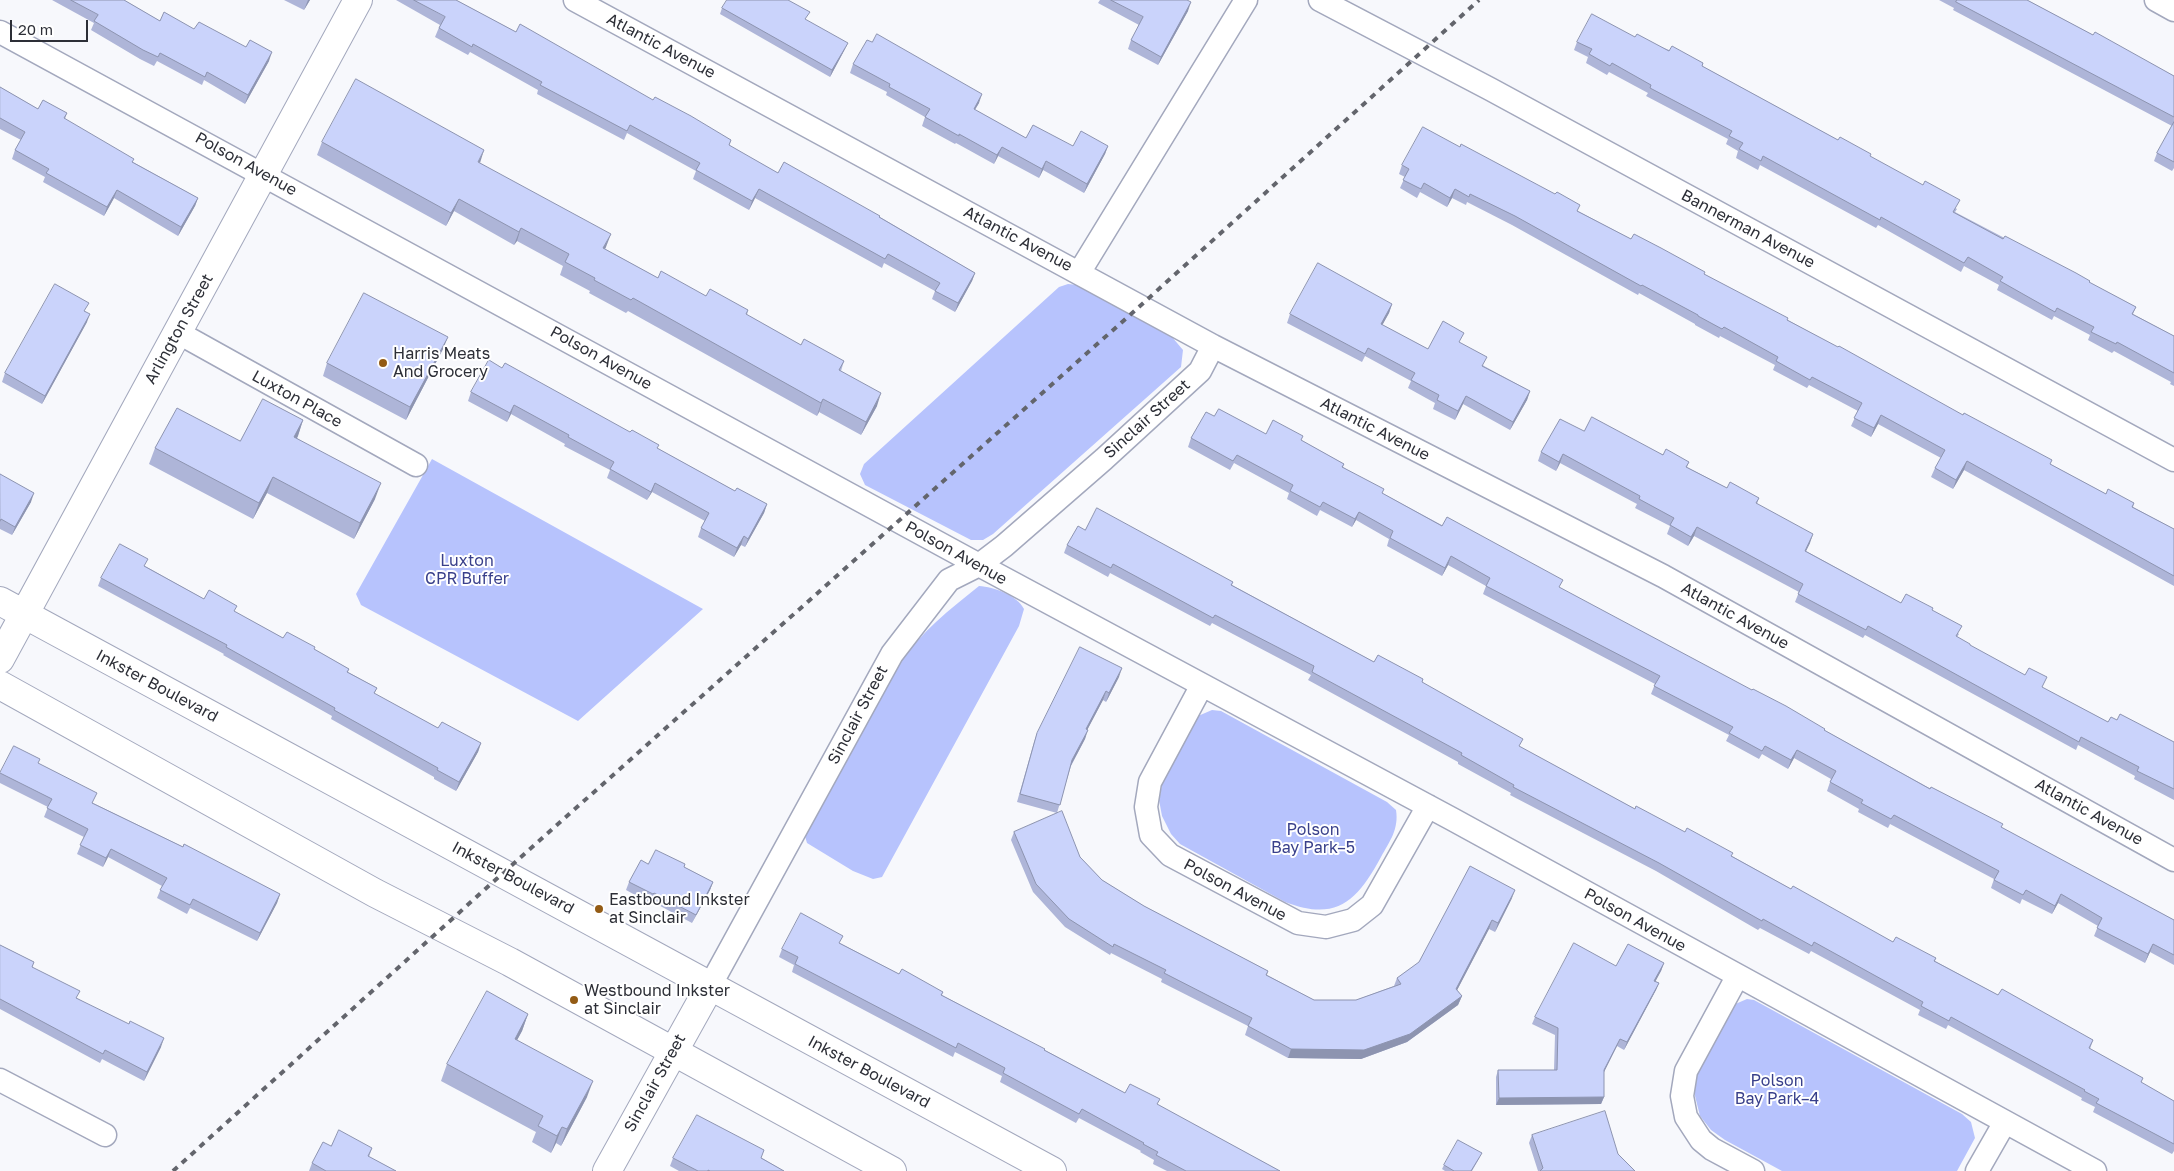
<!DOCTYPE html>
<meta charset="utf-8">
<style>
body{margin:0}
#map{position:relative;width:2174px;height:1171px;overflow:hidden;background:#f7f8fc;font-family:"Golos Text",sans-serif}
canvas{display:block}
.scale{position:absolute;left:10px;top:20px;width:78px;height:22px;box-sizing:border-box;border:2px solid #2d2f37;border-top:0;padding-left:6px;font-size:15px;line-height:18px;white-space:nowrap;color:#2d2f37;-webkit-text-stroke:4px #fff;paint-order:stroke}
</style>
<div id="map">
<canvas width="2174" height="1171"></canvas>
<div class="scale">20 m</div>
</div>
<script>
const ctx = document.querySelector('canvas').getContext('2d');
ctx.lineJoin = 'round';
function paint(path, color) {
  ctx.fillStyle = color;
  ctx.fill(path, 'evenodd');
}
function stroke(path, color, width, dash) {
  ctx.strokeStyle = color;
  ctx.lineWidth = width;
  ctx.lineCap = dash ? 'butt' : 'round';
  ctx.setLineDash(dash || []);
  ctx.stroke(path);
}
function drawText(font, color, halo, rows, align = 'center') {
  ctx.font = font + ' "Golos Text",sans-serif';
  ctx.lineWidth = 4;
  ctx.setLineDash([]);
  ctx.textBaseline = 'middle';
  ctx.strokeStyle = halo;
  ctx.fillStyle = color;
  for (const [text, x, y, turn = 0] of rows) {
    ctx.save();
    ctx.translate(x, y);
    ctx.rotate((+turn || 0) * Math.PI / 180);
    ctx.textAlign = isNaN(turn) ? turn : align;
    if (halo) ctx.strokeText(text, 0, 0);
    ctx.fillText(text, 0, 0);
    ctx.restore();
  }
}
const green = new Path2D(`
 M1068,284L1078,285L1172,337L1183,350L1181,367L993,534L983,540H971L865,485L860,474L864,464L1059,287Z
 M432,459L703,609L578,721L361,605L356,594Z
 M979,586C994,587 1017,595 1024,609L1019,626L882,877L873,879L853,871L807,843L804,833L900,663C921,632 950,609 979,586Z
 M1212,710L1221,711L1387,802L1396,810C1399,829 1390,841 1381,857C1357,901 1337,922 1285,902L1180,844L1171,834L1162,816L1159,800L1163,779L1198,716Z
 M1747,999L1754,1000L1962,1114L1971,1122L1975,1138L1957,1171H1782L1725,1140L1711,1130L1700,1116L1695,1096V1078L1700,1064L1733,1005Z`);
const street = new Path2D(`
 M575,0L1213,346L1663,576L2174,860
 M1320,0L1490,89L2174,460
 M2156,0L2174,10
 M0,32L979,565L1452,819L2095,1171
 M1079,273L1246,0
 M177,332L416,465
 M1202,685L1150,782L1146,807L1151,835L1170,855L1298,923L1326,927L1353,920L1372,905L1428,806
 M1737,977L1686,1071L1682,1096L1686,1117L1701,1140L1712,1149L1753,1171
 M710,986L892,654L949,580L979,565L1004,546L1104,459L1200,371L1213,346
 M0,1080L105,1135
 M1977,1171L2005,1122`);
const secondary = new Path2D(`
 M0,601L1052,1171
 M0,659L358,0
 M0,685L375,893L510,962L892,1171
 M607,1171L710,986`);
const rail = new Path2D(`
 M173,1171L503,873L1140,306L1479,0`);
const wall = new Path2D(`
 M52,0H124L160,21L194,29L269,61L245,104L204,80L202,85L157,61L154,66L140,59L91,30L94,23Z
 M284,0H310L304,10Z
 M396,0H456L516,32L731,140L729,146L778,173L880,217L975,273L972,281L955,312L932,299L935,291L884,263L882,268L755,198L749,210L693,179L696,171L627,133L624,140L537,94L538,90L470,52L468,55L435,37L440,25Z
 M1100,0H1187L1188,11L1158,65L1128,49L1131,40L1139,25L1098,3Z
 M1939,0H2027L2093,35L2174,76V168L2172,171L2154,161L2157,153L2172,126L1953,10L1954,8Z
 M722,8L806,20L845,49L830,77L720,14Z
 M1635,37L1703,63L1702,66L1838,140L1870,157L1957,209L1955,212L2136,307L2133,314L2174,336V386L2170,384L2171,382L2114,351L2112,353L2088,340L2090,335L2054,316L2052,320L1997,290L1999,285L1964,266L1961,272L1878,225L1876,228L1760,165L1758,170L1736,158L1738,151L1726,144L1728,139L1646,96L1648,93L1609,72L1607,75L1586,63L1588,57L1574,50L1577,42Z
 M853,64L979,103L975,110L1026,138L1073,146H1108L1105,154L1084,193L1043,170L1039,178L998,156L994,164L956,143L955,144L922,126L925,117L886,95L887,92L850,73Z
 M0,87L38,109L67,113L65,119L133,162L198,198L195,206L178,236L114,198L104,216L43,182L45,177L12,159L15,150L21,140L0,129Z
 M322,142L480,163L606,247L605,249L658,278L706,296L748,310L747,315L801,345L844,361L841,371L877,406L861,435L819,412L817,416L628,311L626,313L589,293L590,291L560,275L563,266L517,241L514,245L454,211L446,226L317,155Z
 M1402,165L1578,211L1631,239L1704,274L2050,464L2106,494L2134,503L2133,507L2174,529V586L1964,470L1953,489L1931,477L1935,468L1941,458L1878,424L1871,437L1851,426L1858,411L1809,385L1807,388L1773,370L1775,365L1720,336L1719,338L1695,325V324L1639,293L1638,295L1512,225L1467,202L1466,205L1452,198L1447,207L1420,192L1417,198L1400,188L1405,177L1399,174Z
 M1392,304L1389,313L1382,325L1428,349L1460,343L1484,366L1530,391L1527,400L1510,430L1463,404L1455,420L1433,409L1435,403L1408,388L1411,381L1365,356L1362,362L1287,323L1290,314Z
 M86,311L87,322L42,404L2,382L5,373Z
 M443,349L406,420L323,376L327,363Z
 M502,368L657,448L735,491L767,504L764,513L745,547L741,545L734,557L698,537L701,528L705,521L652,492L647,500L607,478L610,470L564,446L565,444L511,414L507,422L468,401L471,392Z
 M1214,416L1266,434L1301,440L1344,464L1343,467L1382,493L1824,730L2002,828L2174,920V965L2150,952L2145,963L2094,936L2098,926L2058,903L2052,914L2022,899L2020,904L1991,888L1994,879L1890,824L1888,828L1858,812L1859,809L1827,791L1831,779L1794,758L1788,769L1762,754L1759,759L1726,741L1729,735L1651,694L1655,684L1483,594L1486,586L1448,565L1442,576L1387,546L1389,539L1356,520L1352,527L1320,510L1317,516L1287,499L1289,493L1234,463L1230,470L1188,447L1191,438Z
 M303,420L297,438L375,499L354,539L267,493L253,519L149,464L155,448L240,441Z
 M1584,431L1689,462L1687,467L1727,488L1759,498L1757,504L1810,543L1806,551L1901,603L1933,611L1959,634L1957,637L1970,646L2043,688L2108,722L2117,720L2174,742V800L2134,779L2135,776L2078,745L2076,750L1865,635L1863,638L1795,602L1799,592L1694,536L1688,546L1667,534L1670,526L1635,508L1637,504L1560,463L1556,471L1538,461L1541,452Z
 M0,474L31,502L12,535L0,529Z
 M1085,530L1233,582L1232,585L1374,662L1423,679L1422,682L1520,747L1635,809L1685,832L1732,856L1791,889L1893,942L1936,958L1935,961L1998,995L2093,1040L2090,1049L2143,1078L2141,1083L2174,1101V1151L2172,1154L2093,1112L2095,1107L2081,1100L2082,1098L1948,1025L1946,1029L1918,1015L1920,1010L1811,951L1809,954L1760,928L1758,930L1656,871L1510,795L1511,793L1458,764V762L1308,680L1311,675L1212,623L1210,626L1110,573L1108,577L1064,553L1067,545Z
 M145,566L204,599L235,612L283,638L314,649L349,669L348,672L377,688L374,694L438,728L481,743L478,752L456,791L434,779V777L331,719L332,716L223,655L224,654L98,586L101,578Z
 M1119,677L1106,702L1103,700L1087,730L1085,739L1071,766L1057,813L1080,857L1102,880L1144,906L1268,971L1267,975L1314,1000H1356L1394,986L1397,978L1512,898L1495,932L1489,929L1457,990L1462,996L1458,1005L1407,1042L1361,1059L1288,1058L1245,1035L1248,1026L1161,982L1162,979L1111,953L1110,955L1065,927L1033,892L1011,840L1014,832L1057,813L1017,802L1034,742L1037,733Z
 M38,763L93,803L280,894L277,903L257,941L190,908L187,914L157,898L162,886L108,857L103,867L77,854L84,837L44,817L48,807L0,783V773Z
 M648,864L684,867L713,882L710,890L692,923L651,901L650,903L626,890L629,882Z
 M840,943L899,974L943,992L942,995L1125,1093L1158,1105L1280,1171H1167L1153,1164L1154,1160L1140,1152L1141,1151L1079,1118L1076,1123L1000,1082L1002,1076L955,1052L953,1057L792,972L794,965L779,957L782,949Z
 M0,945L34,962L32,967L77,998L161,1047L144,1081L102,1059L100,1063L0,1009Z
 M1664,963L1661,971L1655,981L1659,983L1656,990L1624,1050L1617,1046L1604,1072V1097L1601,1104L1496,1105V1077L1498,1070H1554L1555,1035L1532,1024L1535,1017L1616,966Z
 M528,1014L522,1031L517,1040L587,1097L561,1146L556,1143L551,1153L532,1142L536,1132L441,1081L447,1064Z
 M1532,1135L1618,1154L1635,1171H1538L1529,1143Z
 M331,1146L372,1148L369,1157L396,1171H309L312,1163Z
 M1480,1157L1472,1171H1445L1442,1169L1444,1165Z
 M673,1158H762L784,1171H679L670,1166Z`);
const shadedWall = new Path2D(`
 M308,0H310L304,10Z
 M1191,2L1188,11L1158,65L1161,57Z
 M848,43L845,49L830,77L832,70Z
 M272,52L269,61L245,104L248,95Z
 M982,94L979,103L970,117L974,109Z
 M1108,146L1105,154L1084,193L1087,184Z
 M1002,147L998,156L994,164L997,155Z
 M484,150L480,163L478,162Z
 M1046,161L1043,170L1039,178L1042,169Z
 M759,189L755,198L749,210L752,201Z
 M1455,189L1452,198L1447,207L1450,198Z
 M117,190L114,198L104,216L107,207Z
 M198,198L195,206L178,236L181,227Z
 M459,199L454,211L446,226L451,213Z
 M521,228L517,241L514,245L519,232Z
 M611,234L606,247L598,260L603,248Z
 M975,273L972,281L955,312L958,303Z
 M1392,304L1389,313L1378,333L1381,324Z
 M90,314L87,322L42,404L45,396Z
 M448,337L443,349L406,420L410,407Z
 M1530,391L1527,400L1510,430L1513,422Z
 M881,393L877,406L861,435L866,422Z
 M1466,396L1463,404L1455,420L1458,411Z
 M823,399L819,412L817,416L821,403Z
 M514,405L511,414L507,422L510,413Z
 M1881,415L1878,424L1871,437L1874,428Z
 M303,420L298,436L289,453L294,437Z
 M1563,454L1560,463L1556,471L1559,462Z
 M1967,461L1964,470L1953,489L1956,480Z
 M273,477L267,493L253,519L259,503Z
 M381,483L375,499L354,539L360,523Z
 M655,483L652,492L647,500L651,492Z
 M34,493L31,502L12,535L15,527Z
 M767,504L764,513L745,547L748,539Z
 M1359,512L1356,520L1352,527L1355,519Z
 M1697,527L1694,536L1688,546L1691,537Z
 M1813,534L1810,543L1802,559L1805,551Z
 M744,536L741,545L734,557L737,548Z
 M1451,556L1448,565L1442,576L1445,568Z
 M1122,668L1119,677L1106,702L1109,693Z
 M1106,691L1103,700L1083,738L1086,729Z
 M1088,730L1085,739L1069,769L1072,760Z
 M481,743L478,752L456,791L459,782Z
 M1797,750L1794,758L1788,769L1791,760Z
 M111,849L108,857L103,867L106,858Z
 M713,882L710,890L692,923L696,915Z
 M1515,890L1512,898L1495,932L1498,923Z
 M280,894L277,903L257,941L260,933Z
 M2061,894L2058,903L2052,914L2055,906Z
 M1492,920L1489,929L1453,998L1456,989Z
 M2153,944L2150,952L2145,963L2148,954Z
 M1664,963L1661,971L1652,988L1654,981Z
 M1659,983L1656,990L1624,1050L1627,1042Z
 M1462,996L1458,1005L1407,1042L1361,1059L1288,1058L1291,1049Z
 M528,1014L522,1031L509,1055L515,1039Z
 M164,1038L161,1047L144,1081L147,1072Z
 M1620,1039L1617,1046L1601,1078L1604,1070Z
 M593,1081L587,1097L561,1146L567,1129Z
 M1604,1097L1601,1104L1496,1105L1499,1098Z
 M562,1127L556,1143L551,1153L557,1136Z`);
const building = new Path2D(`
 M71,0H124L160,21L164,12L194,29L199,22L246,47L250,40L272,52L248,95L207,72L205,77L160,53L158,57L143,50L94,21L98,15Z
 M414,0H456L516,32L520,24L653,100L655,97L691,116L731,140L729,145L778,173L784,162L880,216L879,217L975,273L958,303L935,291L940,283L888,254L885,259L759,189L752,201L696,170L700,163L630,125L627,131L540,85L542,82L473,44L472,47L439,28L445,17Z
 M727,0H788L810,12L805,19L848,43L832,70L722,8Z
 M1111,0H1187L1191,2L1161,57L1131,40L1143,17Z
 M1957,0H2027L2093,35L2095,32L2174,76V117L1956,2Z
 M1592,14L1635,37L1637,34L1669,51L1672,46L1703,63L1702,66L1838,140L1840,137L1871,154L1870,156L1923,185L1925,181L1960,200L1953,212L2003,239L2005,236L2076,273L2090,281L2089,282L2136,307L2132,314L2174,336V373L2117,342L2116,344L2091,332L2094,327L2057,308L2055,312L2030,298L2000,281L2003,277L1968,257L1964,263L1881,217L1880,220L1763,156L1761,161L1739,149L1743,143L1729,136L1732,131L1650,88L1651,85L1612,63L1610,66L1589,54L1592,49L1577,42Z
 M877,34L982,94L974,109L1026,138L1033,125L1073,146L1081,131L1108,146L1087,184L1046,161L1042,169L1002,147L997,155L959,134V136L925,117L930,109L889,87L890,84L853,64L867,40L872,42Z
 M356,79L484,150L478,162L611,234L603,248L658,278L661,271L706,296L710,289L748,310L746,314L801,345L804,339L844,361L839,370L881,393L866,422L823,399L821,403L633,298L631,300L594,280L595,278L565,262L569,254L521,228L519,232L459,199L451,213L322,142Z
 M0,87L38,109L43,100L67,113L64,118L134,159L132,162L198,198L181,227L117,190L107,207L46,173L49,169L15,150L25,132L0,118Z
 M2174,122V162L2157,153Z
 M1423,127L1460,147L1461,144L1555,194L1557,192L1580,205L1577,211L1631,239L1634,234L1661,248L1705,272L1704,274L1788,318L1787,320L1838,347L1839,346L1963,415L1964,413L2052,460L2050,464L2106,494L2108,489L2134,503L2132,507L2174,529V576L1967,461L1956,480L1935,468L1945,450L1881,415L1874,428L1854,418L1862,403L1812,377L1810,380L1776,361L1778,357L1724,327L1722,329L1698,316V315L1642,285L1641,286L1515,216L1470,194L1469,197L1455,189L1450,198L1424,183L1421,189L1403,180L1409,169L1402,165Z
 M1318,263L1392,304L1381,324L1428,349L1443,321L1464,333L1459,342L1487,357L1482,366L1530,391L1513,422L1466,396L1458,411L1437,400L1439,395L1411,380L1415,373L1368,348L1365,354L1290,314Z
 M55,284L89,303L84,311L90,314L45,396L5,373Z
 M364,293L448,337L410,407L327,363Z
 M489,360L502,368L505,363L630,432L632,430L659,445L657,448L735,491L737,488L767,504L748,539L744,536L737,548L701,528L709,513L655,483L651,492L610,469L614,462L568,437L569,435L514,405L510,413L471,392Z
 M263,399L303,420L294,437L381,483L360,523L273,477L259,503L155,448L177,408L240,441Z
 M1219,409L1266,434L1273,420L1303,436L1301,440L1344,464L1342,467L1384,489L1382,493L1442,526L1447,517L1563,580L1559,587L1752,690L1753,689L1786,706L1825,729L1824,730L1930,789L1931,787L2003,824L2001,827L2174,920V955L2153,944L2148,954L2097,928L2102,918L2061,894L2055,906L2026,890L2023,895L1994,880L1999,871L1894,815L1891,819L1861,803L1863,800L1830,782L1836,771L1797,750L1791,760L1765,746L1762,751L1729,733L1733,727L1654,686L1660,676L1486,586L1490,578L1451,556L1445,568L1390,538L1393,531L1359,512L1355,519L1323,502L1320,507L1290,491L1293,485L1237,455L1233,461L1191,438L1206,412L1214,416Z
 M1592,417L1663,455L1666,449L1689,462L1686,467L1727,488L1730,482L1759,498L1756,503L1813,534L1805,551L1901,603L1906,594L1933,608L1932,610L1962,626L1956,636L1970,644V645L2025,675L2029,668L2047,677L2042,687L2108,722L2111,717L2117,720L2120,714L2174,742V789L2137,771L2139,767L2081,737L2079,742L1868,626L1866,630L1798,594L1803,584L1697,527L1691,537L1670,525L1674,518L1639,499L1640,496L1563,454L1559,462L1541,452L1560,419L1584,431Z
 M0,474L34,493L15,527L1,519L0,521Z
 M1097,508L1233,582L1231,585L1374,662L1378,655L1423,679L1422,682L1523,739L1519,746L1635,809L1636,806L1685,832L1687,828L1733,853L1731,856L1791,889L1793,886L1893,942L1896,937L1936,958L1934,961L1998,995L2002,989L2093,1040L2089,1048L2143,1078L2141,1082L2174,1101V1144L2096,1103L2099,1099L2084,1091L2085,1090L1951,1017L1949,1021L1921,1006L1923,1002L1814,942L1812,946L1763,919L1762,921L1659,863L1513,787L1514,785L1461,755L1462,753L1312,672L1314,666L1215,615L1213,618L1113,564L1111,568L1067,545L1078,526L1085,530Z
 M120,544L148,559L144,566L204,599L209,590L237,606L234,611L283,638L287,632L315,647L314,649L349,669L347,672L377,688L374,693L438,728L442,722L481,743L459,782L437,770L438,768L334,710L335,708L226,647L227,645L101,578Z
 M1080,647L1122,668L1109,693L1106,691L1086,729L1088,730L1072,760L1060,805L1020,794L1037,733Z
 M14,746L40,759L38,763L97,793L92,803L183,847L184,844L280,894L260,933L193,899L190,905L160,890L167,878L111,849L106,858L80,845L88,829L47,808L52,799L0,773Z
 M1062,811L1080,857L1102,880L1144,906L1268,971L1266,975L1314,1000H1356L1401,984L1397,978L1419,962L1470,866L1515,890L1498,923L1492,920L1456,989L1462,996L1410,1034L1364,1050L1291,1049L1248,1026L1252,1018L1164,973L1166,970L1114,944L1113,947L1069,919L1036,884L1014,832Z
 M656,850L685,864L684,867L713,882L696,915L654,893L653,894L629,882L641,860L648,864Z
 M801,913L843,936L839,943L899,974L902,969L943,992L941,995L1045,1049L1044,1050L1125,1093L1130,1084L1160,1099L1157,1104L1280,1171H1186L1156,1155L1158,1152L1143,1144L1144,1143L1082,1109L1079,1114L1003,1073L1005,1068L958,1043L956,1048L795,964L798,957L782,949Z
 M1574,943L1616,966L1628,944L1664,963L1654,981L1659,983L1627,1042L1620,1039L1604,1070V1097L1499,1098L1498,1070H1557L1558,1028L1535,1017Z
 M0,945L34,962L32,967L80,991L76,998L129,1024L130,1021L164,1038L147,1072L105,1050L103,1054L0,999Z
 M487,991L528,1014L515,1039L593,1081L567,1129L562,1127L557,1136L538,1126L543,1116L447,1064Z
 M1605,1111L1618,1154L1635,1171H1540L1543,1168L1532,1135Z
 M697,1115L764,1150L761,1158L784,1171H710L708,1170V1171H698L673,1158Z
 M339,1130L372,1148L368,1156L396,1171H326L312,1163L323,1142L331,1146Z
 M1458,1140L1482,1153L1471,1171H1454L1444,1165Z`);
const markers = [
 [383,363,5,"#935b15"],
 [599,909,5,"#935b15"],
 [574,1000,5,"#935b15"]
];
const streetNames = [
 ["Atlantic Avenue",661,46,28],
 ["Polson Avenue",246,164,29],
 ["Bannerman Avenue",1748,229,28],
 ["Atlantic Avenue",1018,239,28],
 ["Arlington Street",179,329,-61],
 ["Polson Avenue",601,358,29],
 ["Luxton Place",297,399,29],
 ["Sinclair Street",1147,419,-42],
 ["Atlantic Avenue",1375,429,27],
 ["Polson Avenue",956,553,29],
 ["Atlantic Avenue",1735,616,29],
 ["Inkster Boulevard",157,686,28],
 ["Sinclair Street",858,715,-62],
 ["Atlantic Avenue",2089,812,29],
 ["Inkster Boulevard",513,878,28],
 ["Polson Avenue",1235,890,28],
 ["Polson Avenue",1635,920,29],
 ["Inkster Boulevard",869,1072,28],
 ["Sinclair Street",655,1083,-61]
];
const poiNames = [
 ["Harris Meats",393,354],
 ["And Grocery",393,372],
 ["Eastbound Inkster",609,900],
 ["at Sinclair",609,918],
 ["Westbound Inkster",584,991],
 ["at Sinclair",584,1009]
];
const parkNames = [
 ["Luxton",467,561],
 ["CPR Buffer",467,579],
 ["Polson",1313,830],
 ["Bay Park–5",1313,848],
 ["Polson",1777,1081],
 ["Bay Park–4",1777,1099]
];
paint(green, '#b7c3fd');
stroke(street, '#a3a8bd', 25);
stroke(secondary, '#a3a8bd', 30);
stroke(street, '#fff', 22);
stroke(secondary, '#fff', 28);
stroke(rail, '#63656c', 4, [6, 6]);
paint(wall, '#aeb5d8');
paint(shadedWall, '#8d94b0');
paint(building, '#cad3fb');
stroke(building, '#8d94b0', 1);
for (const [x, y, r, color] of markers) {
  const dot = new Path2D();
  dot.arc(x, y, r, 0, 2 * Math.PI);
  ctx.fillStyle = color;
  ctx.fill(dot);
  stroke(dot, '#fff', 2);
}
drawText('16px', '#2d2f37', '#fff', streetNames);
drawText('16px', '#2d2f37', '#fff', poiNames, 'left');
drawText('16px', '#39408b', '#fff', parkNames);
</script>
